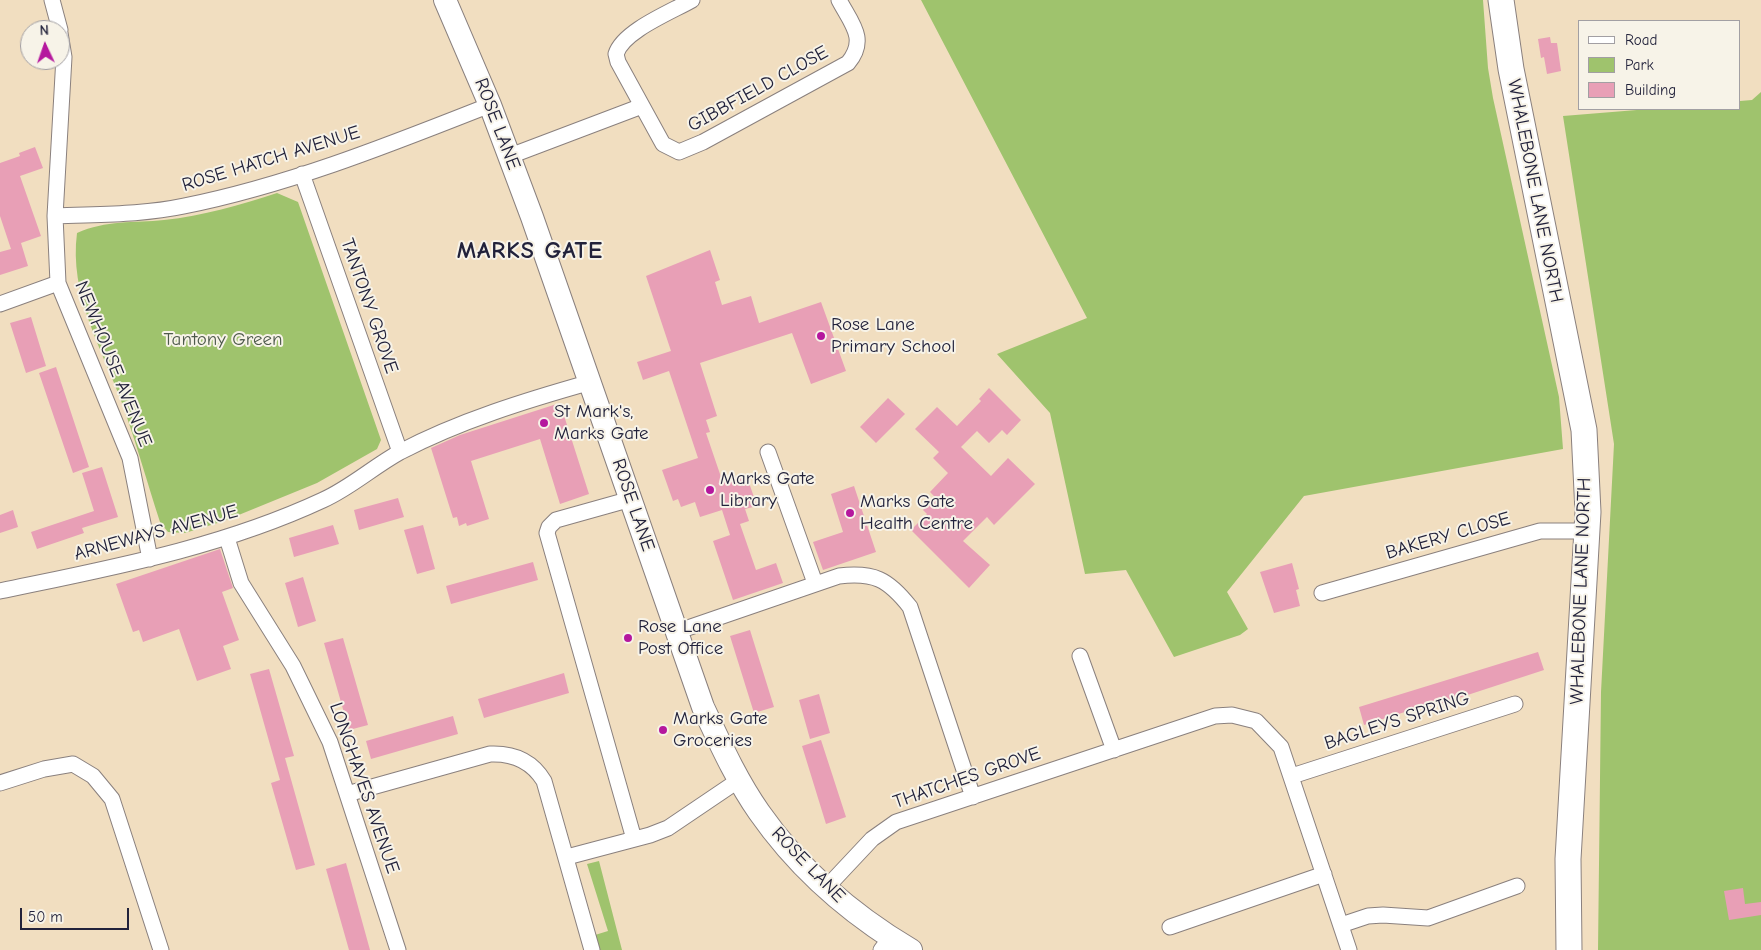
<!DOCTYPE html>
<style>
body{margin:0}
#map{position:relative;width:1761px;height:950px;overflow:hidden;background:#f1dec0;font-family:"Comic Neue",sans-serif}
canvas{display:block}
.legend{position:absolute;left:1578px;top:20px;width:162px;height:90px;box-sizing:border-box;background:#f7f3e8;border:1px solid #a29fa3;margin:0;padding:6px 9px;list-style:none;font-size:15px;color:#22223b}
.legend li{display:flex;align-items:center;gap:10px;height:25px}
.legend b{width:25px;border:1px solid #a29fa3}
.north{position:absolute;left:20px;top:20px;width:50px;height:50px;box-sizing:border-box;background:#f7f3e8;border:1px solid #a29fa3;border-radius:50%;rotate:357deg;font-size:14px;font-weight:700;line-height:20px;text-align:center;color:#22223b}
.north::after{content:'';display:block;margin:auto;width:18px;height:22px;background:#b5179e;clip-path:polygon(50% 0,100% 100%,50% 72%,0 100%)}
.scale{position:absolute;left:20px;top:908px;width:109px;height:22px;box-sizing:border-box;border:2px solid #22223b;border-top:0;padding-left:6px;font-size:15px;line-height:18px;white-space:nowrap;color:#22223b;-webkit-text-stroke:4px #f7f3e8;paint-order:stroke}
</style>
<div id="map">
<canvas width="1761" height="950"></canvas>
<ul class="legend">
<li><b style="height:6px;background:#fff"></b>Road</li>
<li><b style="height:14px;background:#9fc36d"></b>Park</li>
<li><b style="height:14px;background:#e89fb6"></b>Building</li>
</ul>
<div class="north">N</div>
<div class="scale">50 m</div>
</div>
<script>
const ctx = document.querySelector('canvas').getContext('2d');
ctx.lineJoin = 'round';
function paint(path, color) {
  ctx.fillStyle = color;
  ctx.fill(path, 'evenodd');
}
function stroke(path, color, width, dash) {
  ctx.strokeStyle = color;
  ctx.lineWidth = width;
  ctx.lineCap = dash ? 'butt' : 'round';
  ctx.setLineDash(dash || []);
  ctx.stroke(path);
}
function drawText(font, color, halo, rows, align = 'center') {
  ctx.font = font + ' "Comic Neue",sans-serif';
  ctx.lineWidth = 4;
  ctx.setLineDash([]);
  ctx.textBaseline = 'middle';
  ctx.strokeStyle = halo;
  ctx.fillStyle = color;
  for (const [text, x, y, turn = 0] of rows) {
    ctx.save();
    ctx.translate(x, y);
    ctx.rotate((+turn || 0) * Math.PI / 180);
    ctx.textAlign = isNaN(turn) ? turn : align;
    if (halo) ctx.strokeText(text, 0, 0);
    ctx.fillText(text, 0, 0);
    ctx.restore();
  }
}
const green = new Path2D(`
 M921,0H1483L1488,68L1493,98L1559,397L1563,449L1304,496L1227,592L1248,629L1240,635L1174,657L1126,570L1085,574L1050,413L997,354L1087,318Z
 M1761,92V950H1598L1601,692L1614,444L1563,116L1649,109H1740V101L1752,100Z
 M277,193L298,202L381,440L377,449L317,483L224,521L185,533L168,532L160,522C147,482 136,442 122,403C101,347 69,294 77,233C106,220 134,223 164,220C203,216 240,205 277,193Z
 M599,861L622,950H598L595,935L608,931L587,864Z`);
const building = new Path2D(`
 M1550,37L1551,43H1557L1561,71L1547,74L1544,57L1541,58L1538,39Z
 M35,147L43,168L20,176L41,236L21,243L28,266L0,275V252L11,249L0,216V163L20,156L19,153Z
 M710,250L720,280L715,282L722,305L751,296L759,323L821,302L846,371L811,384L792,333L700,363L717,416L706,420L710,432L706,433L720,474L723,482L746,474L757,506L745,509L749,521L740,524L756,570L776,563L783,583L733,600L713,541L730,535L722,510L700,517L695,502L681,507L678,499L673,501L662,470L698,458L669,371L643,380L637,362L671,351L646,276Z
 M31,317L46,366L26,373L10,323Z
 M56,367L89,467L73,473L39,373Z
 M989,388L1021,420L1007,435L1002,430L989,443L977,431L961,447L991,476L1008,458L1035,484L994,525L987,517L963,541L990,565L969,588L911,530L927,514L923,510L935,497L930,492L948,473L933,458L939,452L915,429L937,407L957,426L981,401L979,399Z
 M888,398L905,414L876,443L860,427Z
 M560,403L589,494L560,504L540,439L471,461L489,519L467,526L466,523L459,526L457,517L453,518L431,448L460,435Z
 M102,467L118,517L82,528L84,533L37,549L31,532L94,511L82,473Z
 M854,486L876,552L823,570L813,542L843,532L831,494Z
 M398,498L404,517L359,530L354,510Z
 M13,510L18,527L0,533V515Z
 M333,525L339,544L294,557L289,538Z
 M423,525L435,569L417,574L404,530Z
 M220,549L233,588L222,592L239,640L223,646L231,669L197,681L179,629L143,642L139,630L133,632L116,584Z
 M533,562L538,580L451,604L446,586Z
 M1292,563L1299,589L1296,590L1300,606L1274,613L1260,572Z
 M303,577L316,621L298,627L285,583Z
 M750,630L774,707L754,713L730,636Z
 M343,638L368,725L349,730L324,643Z
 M1538,652L1544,670L1437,705L1436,702L1364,725L1359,707Z
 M269,669L294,756L285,758L315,865L296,870L271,783L280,780L250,674Z
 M564,673L569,693L484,718L478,699Z
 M819,694L830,733L810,739L799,700Z
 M453,716L458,734L371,759L366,741Z
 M821,740L846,817L826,824L802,746Z
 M346,863L370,950H349L326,869Z
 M1743,888L1745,904L1761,902V915L1729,920L1724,891Z`);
const street = new Path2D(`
 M52,0L60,30
 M692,0C671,12 623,31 616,54L618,62L663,144L679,152L703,142L848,63C868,39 851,23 839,0
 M60,33L64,57L55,216L58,283L130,458L150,559
 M510,156L642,106
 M302,174L400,452
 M55,216C98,214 142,215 184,206C289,185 391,144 490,105
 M0,304L58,283
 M768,452L815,583
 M631,499L556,520L549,527L547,533L634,839
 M227,538L241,583L293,666L330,742L398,950
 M0,591C110,568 220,548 323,500C350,488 373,467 400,452C459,421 527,400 591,382
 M1322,593L1540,531H1587
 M676,632L839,576C874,572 888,579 910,607L973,797
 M1080,656L1114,750
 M1292,776L1515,704
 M0,783L44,769L73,764L93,776L112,799L161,950
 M347,794L490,754C513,753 532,761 544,781L592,950
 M567,857L650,835L668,828L739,780
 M826,888L872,839L896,822L1215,716L1232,715L1256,721L1281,747L1349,950
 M1341,925L1368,916L1383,915L1428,918L1517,886
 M1170,927L1324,874
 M881,950L890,938`);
const secondary = new Path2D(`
 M445,0L490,105L532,217L703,707C720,743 736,779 759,812C798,868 852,915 911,950`);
const primary = new Path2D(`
 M1501,0L1511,69L1584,430L1588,512L1568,859L1569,950`);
const markers = [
 [821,336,5,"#b5179e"],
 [544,423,5,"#b5179e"],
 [710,490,5,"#b5179e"],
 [850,513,5,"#b5179e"],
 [628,638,5,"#b5179e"],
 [663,730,5,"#b5179e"]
];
const streetNames = [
 ["GIBBFIELD CLOSE",758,89,-29],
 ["ROSE LANE",497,124,69],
 ["ROSE HATCH AVENUE",271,159,-17],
 ["WHALEBONE LANE NORTH",1535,191,79],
 ["TANTONY GROVE",369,306,71],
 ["NEWHOUSE AVENUE",113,364,68],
 ["ROSE LANE",633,505,71],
 ["ARNEWAYS AVENUE",156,533,-15],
 ["BAKERY CLOSE",1448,536,-16],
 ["WHALEBONE LANE NORTH",1581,591,-88],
 ["BAGLEYS SPRING",1397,721,-18],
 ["THATCHES GROVE",967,778,-19],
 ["LONGHAYES AVENUE",364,788,71],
 ["ROSE LANE",808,865,46]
];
const poiNames = [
 ["Rose Lane",831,325],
 ["Primary School",831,347],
 ["St Mark's,",554,412],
 ["Marks Gate",554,434],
 ["Marks Gate",720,479],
 ["Library",720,501],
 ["Marks Gate",860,502],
 ["Health Centre",860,524],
 ["Rose Lane",638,627],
 ["Post Office",638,649],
 ["Marks Gate",673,719],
 ["Groceries",673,741]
];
const parkNames = [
 ["Tantony Green",223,340]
];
const districtNames = [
 ["MARKS GATE",530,251]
];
paint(green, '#9fc36d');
paint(building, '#e89fb6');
stroke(street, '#8a807e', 17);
stroke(secondary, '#8a807e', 24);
stroke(primary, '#8a807e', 27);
stroke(street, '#fff', 15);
stroke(secondary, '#fff', 22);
stroke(primary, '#fff', 25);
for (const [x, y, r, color] of markers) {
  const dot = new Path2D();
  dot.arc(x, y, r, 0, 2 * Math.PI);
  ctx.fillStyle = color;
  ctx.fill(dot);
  stroke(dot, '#f7f3e8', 2);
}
drawText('19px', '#22223b', '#f7f3e8', streetNames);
drawText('19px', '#22223b', '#f7f3e8', poiNames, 'left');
drawText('19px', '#4e5a4c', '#f7f3e8', parkNames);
ctx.letterSpacing = '1px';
drawText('bold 24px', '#22223b', '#f7f3e8', districtNames);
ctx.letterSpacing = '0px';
</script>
